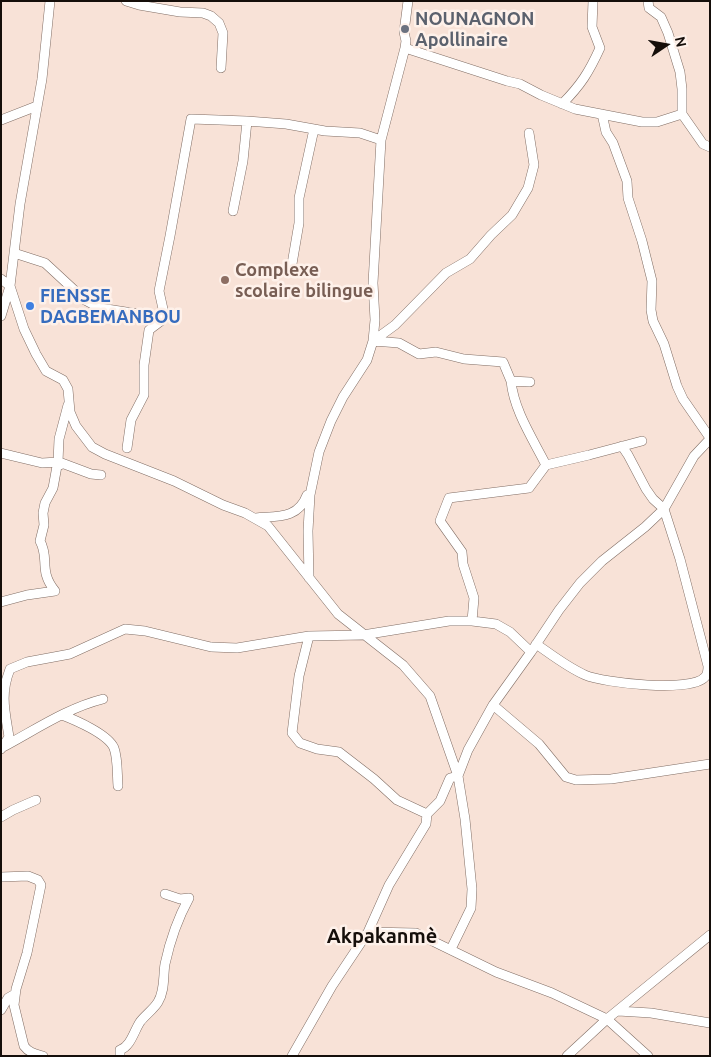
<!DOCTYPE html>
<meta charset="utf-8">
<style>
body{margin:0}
#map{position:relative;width:711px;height:1057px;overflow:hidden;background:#f8e2d7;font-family:Ubuntu,sans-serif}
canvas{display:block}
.frame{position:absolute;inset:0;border:2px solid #150e0a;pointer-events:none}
.north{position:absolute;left:641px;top:20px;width:50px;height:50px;-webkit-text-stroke:4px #fef1ea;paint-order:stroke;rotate:78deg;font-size:14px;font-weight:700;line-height:20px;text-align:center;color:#150e0a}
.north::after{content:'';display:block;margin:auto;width:18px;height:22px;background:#150e0a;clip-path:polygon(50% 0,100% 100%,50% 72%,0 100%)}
</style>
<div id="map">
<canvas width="711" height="1057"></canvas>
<div class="frame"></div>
<div class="north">N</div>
</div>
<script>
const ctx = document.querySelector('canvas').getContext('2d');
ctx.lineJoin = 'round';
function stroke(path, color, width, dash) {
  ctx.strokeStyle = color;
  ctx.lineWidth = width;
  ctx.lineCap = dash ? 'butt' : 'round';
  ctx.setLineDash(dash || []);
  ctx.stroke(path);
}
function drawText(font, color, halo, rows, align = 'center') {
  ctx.font = font + ' Ubuntu,sans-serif';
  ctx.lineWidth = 5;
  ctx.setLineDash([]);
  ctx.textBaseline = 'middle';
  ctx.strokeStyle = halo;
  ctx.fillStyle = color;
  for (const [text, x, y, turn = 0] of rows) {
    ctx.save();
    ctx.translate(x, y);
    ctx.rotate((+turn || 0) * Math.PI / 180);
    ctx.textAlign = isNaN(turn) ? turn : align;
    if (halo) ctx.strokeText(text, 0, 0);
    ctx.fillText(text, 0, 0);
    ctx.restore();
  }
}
const street = new Path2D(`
 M126,1L139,5L180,12L203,13L211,16L219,23L223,33L221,68
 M648,1L649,8L661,17L668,33L680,72L682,89V114
 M405,48L507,81L520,84L541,95L575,109L642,122H657L682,114L703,144L710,147
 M562,104C581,85 589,72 600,48L592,27L593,1
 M602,114L606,132L613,143L627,181L628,198L642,241L652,281L651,310L653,321L664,344L677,386L683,399L710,438
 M1,120L37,106
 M529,133L534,165L528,188L512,215L491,235L470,259L446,273L395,325L373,341L399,343L419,354L436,352L464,359L503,362L511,381L530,382
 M233,211L243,161L247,121L286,124L325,131L360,133L381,140
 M14,253L45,263L85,300L100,308L165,318
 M292,264L299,223V198L314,129
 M1,279L10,286L24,329L36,354L46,371L63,380L68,389L70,412L76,426L92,447L105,454L174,481L223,505L245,513L268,526L338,614L403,665L430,696L458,776L465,819L472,889L471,908L451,949
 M1,316L10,286L20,204L42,79L50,1
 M127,448L131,420L144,395V365L149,330L165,318L159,291L170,236L191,119L247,121
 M1,453L42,463L58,462L59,439L68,405
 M59,462L91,474L101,475
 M546,465L589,455L642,441
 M256,518C278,516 298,519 307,495
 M309,578L308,531L310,495L319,452L331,421L343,397L367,360L373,341L375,320L373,283L381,140L405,48L406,41L404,32L408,1
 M1,602L27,595L55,591C38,570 50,559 40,541L44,525L43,513L45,503L53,488L57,466L62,464
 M472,621L474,598L463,564L462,552L440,521L449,498L529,488L546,465C533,439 514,411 511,381
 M309,636L299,676L292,733L300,743L317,749L339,752L374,779L397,800L427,814L440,801L450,778L458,776
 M536,644C552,655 567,667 585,675C604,683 691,693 705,677C708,674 708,670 708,666L680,559L664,509L653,499L646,489L628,455L622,446
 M493,705L539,744L566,777L576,780L611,779L710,764
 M62,715C75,720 108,734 114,748C118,759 117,774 118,786
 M3,747C35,730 67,708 103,699
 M1,749L9,737C5,711 0,694 10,669L27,662L70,654L125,629L145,631L211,647L237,648L309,636L363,635L449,621H472L496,624L510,632L531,652
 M458,776L468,750L493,705L531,652L559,610L580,583L602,561L645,527L664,509L694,456L710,439
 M1,817L13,810L36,800
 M1,877L28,876L38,880L41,885L27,953L16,989L14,1005L24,1046C29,1053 36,1054 43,1056
 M368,932L389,885L426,824L427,814
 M1,1010L8,998L15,994
 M618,1011L651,1013L710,1023
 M120,1056V1050C131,1046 134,1031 140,1022C145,1015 154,1009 158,1002C165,991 163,976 165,964C170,941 178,918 189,898L180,899L165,894
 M292,1056L332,986L368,932L416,933L496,972L552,993L607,1019L648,1056
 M567,1056L607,1019L710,935`);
const markers = [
 [405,29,5,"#6b7280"],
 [225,280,5,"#8d6e63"],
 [30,306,5,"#3f7fe0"]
];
const worshipNames = [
 ["NOUNAGNON",415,19],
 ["Apollinaire",415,40]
];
const educationNames = [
 ["Complexe",235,270],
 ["scolaire bilingue",235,291]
];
const shopNames = [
 ["FIENSSE",40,296],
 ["DAGBEMANBOU",40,317]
];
const quarterNames = [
 ["Akpakanmè",382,936]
];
stroke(street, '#806d64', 10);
stroke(street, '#fff', 9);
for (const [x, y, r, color] of markers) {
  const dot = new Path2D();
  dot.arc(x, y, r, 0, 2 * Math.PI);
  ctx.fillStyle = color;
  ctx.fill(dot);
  stroke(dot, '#fef1ea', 2);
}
drawText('bold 18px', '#5b616d', '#fef1ea', worshipNames, 'left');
drawText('bold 18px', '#785e54', '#fef1ea', educationNames, 'left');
drawText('bold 18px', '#366cbe', '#fef1ea', shopNames, 'left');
drawText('bold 20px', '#150e0a', '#fef1ea', quarterNames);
</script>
